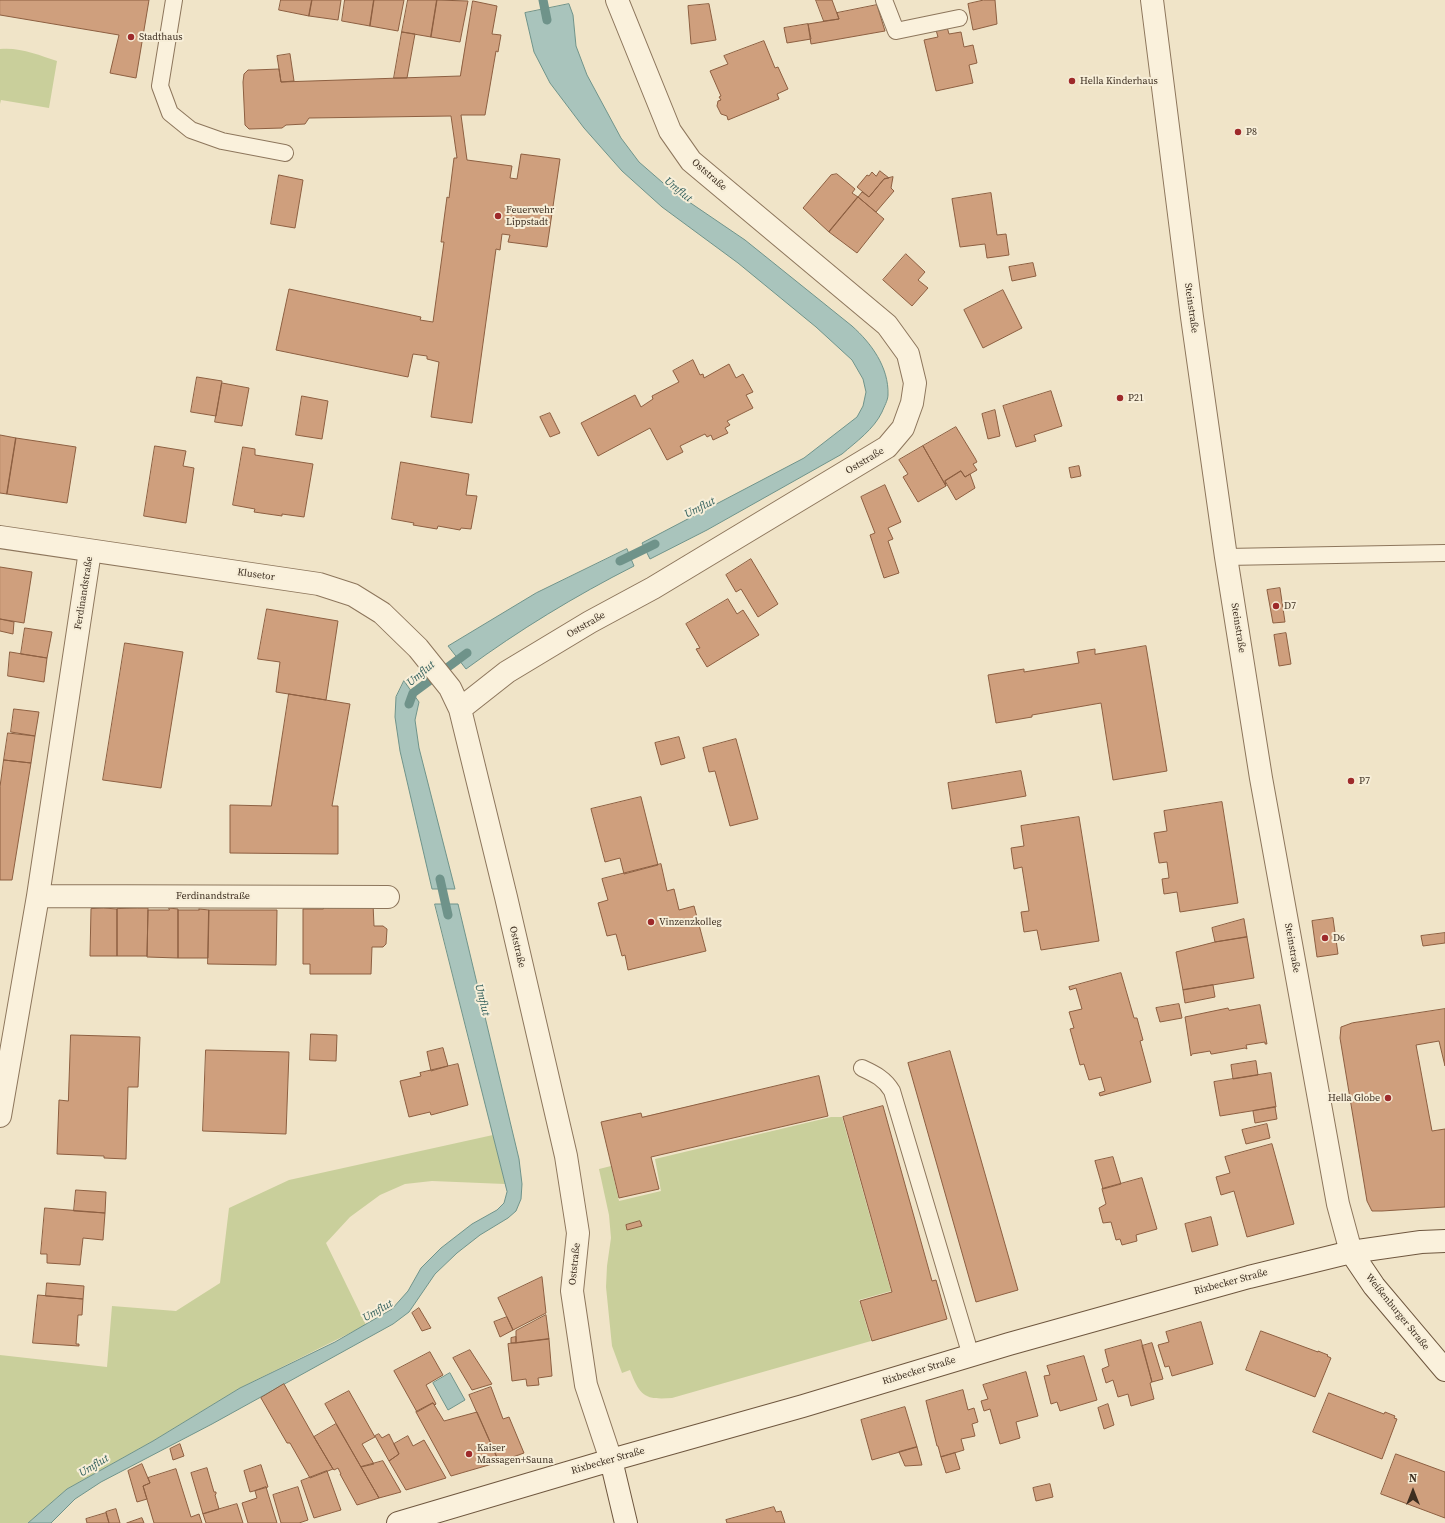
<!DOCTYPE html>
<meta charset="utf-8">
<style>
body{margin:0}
#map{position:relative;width:1445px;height:1523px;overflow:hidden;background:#f0e4c8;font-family:"Source Serif 4",serif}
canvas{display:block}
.north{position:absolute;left:1393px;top:1471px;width:40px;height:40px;-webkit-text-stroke:3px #f7eed8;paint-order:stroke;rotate:0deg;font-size:11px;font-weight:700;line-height:16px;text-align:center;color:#3d2e20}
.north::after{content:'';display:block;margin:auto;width:14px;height:18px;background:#3d2e20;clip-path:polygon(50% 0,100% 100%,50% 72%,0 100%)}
</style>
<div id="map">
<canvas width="1445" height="1523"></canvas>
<div class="north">N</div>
</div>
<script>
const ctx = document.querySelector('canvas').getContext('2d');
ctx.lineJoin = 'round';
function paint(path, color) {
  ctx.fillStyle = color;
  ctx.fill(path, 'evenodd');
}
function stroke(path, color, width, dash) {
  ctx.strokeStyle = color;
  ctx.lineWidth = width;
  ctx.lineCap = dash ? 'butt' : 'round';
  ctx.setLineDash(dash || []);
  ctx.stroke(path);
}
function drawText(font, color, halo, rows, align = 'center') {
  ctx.font = font + ' "Source Serif 4",serif';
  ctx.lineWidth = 4;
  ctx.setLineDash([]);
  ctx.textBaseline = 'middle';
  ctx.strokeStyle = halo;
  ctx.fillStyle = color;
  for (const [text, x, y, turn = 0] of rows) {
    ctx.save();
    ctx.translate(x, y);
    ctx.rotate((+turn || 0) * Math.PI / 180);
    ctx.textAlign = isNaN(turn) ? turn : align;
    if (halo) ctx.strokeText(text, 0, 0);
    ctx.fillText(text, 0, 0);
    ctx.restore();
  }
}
const green = new Path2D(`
 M0,49C20,47 39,55 57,61L49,108L1,100L0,104Z
 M831,1117H842L891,1291L859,1300L871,1341L672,1398C644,1400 640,1396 630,1370L622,1373L612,1346L606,1287L607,1266L611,1238L609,1215L599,1169L611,1166L619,1201L661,1191L655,1159Z
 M493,1135L505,1184L432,1181L405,1184L380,1195L350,1217L326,1243L366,1325L240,1388L153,1441L67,1489L28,1523H0V1355L107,1367L112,1306L176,1311L220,1283L229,1208L289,1180Z`);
const water = new Path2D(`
 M569,4L573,15L576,46L587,75L621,138L639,162L670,189L745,240L852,326C871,343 889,367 888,395C888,400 884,407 882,412C874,429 856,442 842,454L707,530L650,559L642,543L804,458L857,417L863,406L866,392L863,379L852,360L816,327L738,263L662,207L622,171L584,128L550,83L534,52L525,13Z
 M627,549L634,566C575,596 519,630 466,669L448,646L536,593Z
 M404,681L419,702L415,720L419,748L455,889H432L400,751L395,717L396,697Z
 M435,904H458L519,1159L522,1184L521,1199L516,1211L508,1218L480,1235L457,1253L435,1274L409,1312L393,1324L212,1424L101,1482L75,1499L51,1523H28L67,1489L153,1441L240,1388L335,1342L392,1309L408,1291L421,1268L441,1248L472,1224L497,1210L504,1203L507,1192Z
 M450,1373L465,1400L448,1410L433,1383Z`);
const stream = new Path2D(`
 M543,0L547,20
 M620,561L655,544
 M409,704L413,693L467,653
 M440,879L448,915`);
const building = new Path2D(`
 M0,0H149L136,78L110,73L119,35L0,15Z
 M281,0H312L309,16L279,10Z
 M312,0H341L338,20L309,16Z
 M345,0H374L370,26L342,21Z
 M374,0H404L398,31L370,26Z
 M408,0H437L431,37L402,32Z
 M437,0L468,1L460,42L431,37Z
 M816,0H832L839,19L824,21Z
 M984,0H995L997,24L973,30L968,4Z
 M473,1L497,6L492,34L501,35L498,52L496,51L485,115H461L467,160L512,166L510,178L517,179L521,154L560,159L547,247L508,242L510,235L502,234L500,250L496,249L472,423L431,417L439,362L427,359V356L413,354L408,377L276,350L289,289L421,317L420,320L433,322L444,242H441L447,197L449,198L454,158H457L451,116L309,118L305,124L286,125L282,128L249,129L245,125L243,82L244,74L248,70H254L279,69L281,82L460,76Z
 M709,4L716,40L691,44L688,6Z
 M877,5L885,31L811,44L808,24L839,19L837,13Z
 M808,24L811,39L787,43L784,28Z
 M947,27L949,34L961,32L964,47L973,45L977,63L969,65L973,83L936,91L924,40L938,37L936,30Z
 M402,32L415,34L407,78H394Z
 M764,41L775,68L778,67L788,89L777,94L779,99L728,120L727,116L721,114L717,106L718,101L721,100L719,97L721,96L710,71L728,64L724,56Z
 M290,54L294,81L281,82L277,56Z
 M880,171L889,178L884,179L869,197L857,187L867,175L869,176L872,172L876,176Z
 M837,174L855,189L852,193L858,197L829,232L803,208L831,175Z
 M279,175L303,180L295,228L271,224Z
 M893,177L891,188L894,191L876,212L858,197L862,192L869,197L884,179Z
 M991,193L997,235L1006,234L1009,255L987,258L985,244L960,247L952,199Z
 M858,197L884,219L857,253L829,232Z
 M906,254L925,272L918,280L928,288L912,306L883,280Z
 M1033,263L1036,276L1012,281L1009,267Z
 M1003,290L1022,328L983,348L964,310Z
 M693,360L700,375L703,374L704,378L729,364L736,378L743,374L753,392L746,395L753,408L727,421L730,425L725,428L728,433L713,440L711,435L707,437L705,434L680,446L683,452L667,460L650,428L598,456L581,423L635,395L641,407L653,399L652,396L679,382L673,371Z
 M197,377L222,381L216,416L191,412Z
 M222,383L249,388L242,426L215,422Z
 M1051,391L1062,426L1034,435L1036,441L1016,447L1003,406Z
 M302,396L328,401L322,439L296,435Z
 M995,410L1000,436L988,439L982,414Z
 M550,413L560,433L550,437L540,417Z
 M956,427L975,458L977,462L973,464L977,470L965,477L961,471L945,481L946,486L923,446Z
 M0,435L16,438L7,494L0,493Z
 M16,438L76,447L67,503L7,494Z
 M155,446L186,451L183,466L194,468L186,523L144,516Z
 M923,446L946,486L918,502L903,477L908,474L899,460Z
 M243,447L255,449V455L313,464L304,517L282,514V516L254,512L255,509L233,505Z
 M401,462L469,474L466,495L477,496L471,529L461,528L460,530L438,526L437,529L413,525L414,523L392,519Z
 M1079,466L1081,476L1071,478L1069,468Z
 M961,471L965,477L970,474L975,488L956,500L945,481Z
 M885,485L901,522L888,528L893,539L888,541L899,573L884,578L870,535L875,533L861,497Z
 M751,559L778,604L758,617L741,589L736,592L726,575Z
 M0,567L32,572L24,623L0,619Z
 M1280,588L1285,622L1273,623L1267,590Z
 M728,599L737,614L743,610L759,635L707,667L696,649L700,648L686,624Z
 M267,609L338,621L326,700L276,692L280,662L258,659Z
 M0,619L14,622L13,634L0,631Z
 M25,628L52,632L47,658L21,654Z
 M1286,633L1291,664L1279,666L1274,635Z
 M125,643L183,652L161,788L103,780Z
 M1146,646L1167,771L1113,780L1101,703L1032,715V717L996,723L988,675L1024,669V672L1079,663L1077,652L1095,649V654Z
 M10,652L47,658L44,682L8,676Z
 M289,694L350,704L332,806H338V854L230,853V805L271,806Z
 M14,709L39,712L35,736L11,732Z
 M8,733L35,736L31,763L4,760Z
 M679,737L685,758L661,765L655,743Z
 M736,739L758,819L730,826L715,771L709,772L703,748Z
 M4,760L31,763L12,880H0V787Z
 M1021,771L1026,796L952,809L948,783Z
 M641,797L658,865L624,874L620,858L605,862L591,809Z
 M1222,802L1238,903L1180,912L1177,892L1164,894L1162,879L1169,878L1167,862L1159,863L1154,833L1167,831L1164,811Z
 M1079,817L1099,941L1041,950L1037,930L1024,932L1021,912L1029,911L1022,867L1014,869L1011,848L1024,846L1021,826Z
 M661,864L667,891L674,889L679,910L694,906L706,951L628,970L625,955L622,956L616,934L607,936L598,903L608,900L602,879Z
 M324,903L373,904L374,926H383L387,929L386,944L383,947H372L371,974H310V964H303V909H323Z
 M104,908L117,909V956H90L91,909Z
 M138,908H148L147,956H117V909Z
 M169,908L178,909V958L147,957L148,910H169Z
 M199,909L209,910L208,958H178V910H199Z
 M209,910H277L276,965L208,964Z
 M1333,918L1338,954L1317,957L1312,921Z
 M1244,919L1247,937L1215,942L1212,928Z
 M1445,933V943L1423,946L1421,936Z
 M1247,937L1254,978L1183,990L1176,952L1215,942Z
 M1121,973L1134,1018H1137L1143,1040L1140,1041L1151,1082L1100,1096L1099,1093L1105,1091L1101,1077L1089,1080L1084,1064L1080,1065L1070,1029L1074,1028L1069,1012L1082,1009L1076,988L1070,990L1069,987Z
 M1213,985L1215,997L1185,1003L1183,990Z
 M1179,1004L1182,1018L1160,1022L1156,1008Z
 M1260,1005L1267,1044H1265V1042L1246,1045L1247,1049L1245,1048L1212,1054H1211L1210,1051L1192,1054L1191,1056L1185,1017L1228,1008L1229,1010Z
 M1445,1009V1066L1439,1041L1416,1045L1432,1131L1445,1129V1207L1382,1211H1372L1367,1201L1340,1038L1341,1027L1352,1023Z
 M311,1034L337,1035L336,1061L310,1060Z
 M71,1035L140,1037L138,1087H128L126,1159L104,1158V1156L57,1154L59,1100L68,1101Z
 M443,1048L448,1066L431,1071L427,1052Z
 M206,1050L289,1052L286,1134L203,1131Z
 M950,1051L1018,1290L976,1302L908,1063Z
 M1256,1061L1258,1075L1233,1079L1231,1065Z
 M458,1064L468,1105L431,1115L430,1112L409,1117L400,1081L421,1076L420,1073Z
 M1271,1073L1276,1107L1220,1116L1214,1082Z
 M819,1076L828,1116L651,1157L659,1189L619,1198L601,1122L641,1113L642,1117Z
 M883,1106L932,1281L936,1280L947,1319L872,1341L860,1301L892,1292L843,1117Z
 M1275,1107L1277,1119L1255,1123L1253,1111Z
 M1267,1124L1270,1138L1246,1144L1242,1130Z
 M1272,1144L1294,1224L1247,1237L1234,1191L1221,1195L1216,1177L1230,1173L1225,1157Z
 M1113,1157L1121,1184L1103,1189L1095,1161Z
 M1142,1178L1157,1229L1136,1235L1137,1241L1122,1245L1120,1239L1116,1240L1111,1222L1103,1223L1099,1208L1106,1204L1102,1189Z
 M76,1190L106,1192L105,1213L74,1211Z
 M45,1208L105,1213L103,1240L83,1238L80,1265L47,1263V1254H41Z
 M1211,1217L1218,1245L1192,1252L1185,1224Z
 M640,1221L642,1226L627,1230L626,1225Z
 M542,1277L546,1313L513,1330L498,1298Z
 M47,1283L84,1286L83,1299L46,1296Z
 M38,1295L83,1299L82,1315H78L76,1344H79V1346L33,1343Z
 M419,1308L431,1328L422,1331L412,1313Z
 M546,1315L549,1339L516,1343V1331Z
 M507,1317L513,1330L500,1337L494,1322Z
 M1201,1322L1213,1364L1172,1376L1169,1366L1165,1367L1158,1345L1169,1342L1166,1332Z
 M1261,1331L1318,1352V1351L1328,1355L1327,1356L1331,1358L1315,1397L1246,1370Z
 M516,1337V1343H511V1338Z
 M549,1339L552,1376L538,1378L539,1385L527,1386L526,1379L512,1381L508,1344Z
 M1141,1340L1152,1382L1150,1383L1154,1399L1131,1406L1128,1394L1118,1397L1113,1380L1106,1383L1102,1369L1109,1366L1105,1350Z
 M1152,1343L1163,1379L1152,1382L1142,1346Z
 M470,1350L492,1384L472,1390L453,1358Z
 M430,1352L443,1375L426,1385L436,1404L435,1405L433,1403L417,1412L394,1371Z
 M1084,1356L1097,1400L1060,1411L1057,1402L1051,1404L1044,1376L1050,1375L1047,1366Z
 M1026,1372L1038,1416L1016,1422L1020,1438L1000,1444L990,1409L984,1411L981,1401L988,1399L983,1385Z
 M284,1384L314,1437L333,1469L310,1478L290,1443H287L261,1398Z
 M491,1387L503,1419L509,1417L524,1453L499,1462L469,1395Z
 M963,1390L968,1410L974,1408L978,1422L972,1424L975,1436L961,1439L964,1450L941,1457L938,1446H937L926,1401Z
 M349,1391L375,1437L362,1444L374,1464L361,1467L325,1404Z
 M1329,1393L1384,1414L1385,1412L1395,1416L1394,1418L1397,1419L1382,1459L1313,1432Z
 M433,1403L444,1421L477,1412L499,1462L451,1476L416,1412Z
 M1108,1404L1114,1425L1104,1429L1098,1408Z
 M905,1407L917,1447L872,1460L861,1420Z
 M336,1424L361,1467L379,1498L357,1505L340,1474H341L338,1468L334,1470L333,1469L314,1437Z
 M379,1434L382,1438L389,1434L399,1454L389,1461L375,1436Z
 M408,1436L413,1446L424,1440L446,1478L406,1490L389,1461L399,1454L394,1444Z
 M180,1444L184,1456L173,1460L170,1449Z
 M917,1447L922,1465L905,1466L899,1452Z
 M955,1453L960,1469L946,1473L941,1457Z
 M1396,1454L1445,1472V1518L1381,1494Z
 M383,1461L401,1492L379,1498L361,1467Z
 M142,1464L150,1483L143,1486L147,1499L137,1502L128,1471Z
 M261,1465L268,1487L250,1492L244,1471Z
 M207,1468L214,1492H216V1494L215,1495L219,1509L203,1514L191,1473Z
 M176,1469L191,1517L199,1514L202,1523H154L143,1486L150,1483L148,1478Z
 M327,1471L341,1510L314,1518L301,1481Z
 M1050,1484L1053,1497L1036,1501L1033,1488Z
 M266,1487L277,1523H248L242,1503L257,1498L255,1491Z
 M298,1487L308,1520L299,1523H281L273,1495Z
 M237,1504L243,1523H206L203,1514Z
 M774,1507L776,1512L781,1511L785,1523H727L726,1520Z
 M116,1509L120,1523H109L106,1512Z
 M106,1513L109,1523H87L86,1519Z
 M142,1518L144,1523H127Z`);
const lane = new Path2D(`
 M174,0L160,86L170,113L191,130L222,141L285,153
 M884,0L896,31L959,18
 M1226,557L1445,553
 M862,1068C875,1074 885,1079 892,1091L971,1356`);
const street = new Path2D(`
 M1152,0L1192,317L1226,557L1261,778L1338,1204L1351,1252
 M0,537L319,584L353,595L382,613L418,648L450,688L460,709L506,897L566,1156L578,1233L572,1291L586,1385L611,1460
 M460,709L507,672L590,622L653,588L887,447L903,428L912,403L915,383L908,354L887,325L691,161L670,131L617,0
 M38,896L388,897
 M0,1116L38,896L90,551`);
const secondary = new Path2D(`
 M1351,1252L1374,1286L1445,1370
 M611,1460L626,1523
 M398,1523L611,1460L803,1406L1009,1344L1249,1277L1351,1252L1421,1242L1445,1241`);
const markers = [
 [131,37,4,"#9e2a2b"],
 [1072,81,4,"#9e2a2b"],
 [1238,132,4,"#9e2a2b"],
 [498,216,4,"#9e2a2b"],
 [1120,398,4,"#9e2a2b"],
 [1276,606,4,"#9e2a2b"],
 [1351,781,4,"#9e2a2b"],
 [651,922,4,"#9e2a2b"],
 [1325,938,4,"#9e2a2b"],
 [1388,1098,4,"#9e2a2b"],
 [469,1454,4,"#9e2a2b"]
];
const poiNames = [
 ["Stadthaus",139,37],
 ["Hella Kinderhaus",1080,81],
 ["P8",1246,132],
 ["Feuerwehr",506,210],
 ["Lippstadt",506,222],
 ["P21",1128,398],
 ["D7",1284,606],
 ["P7",1359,781],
 ["Vinzenzkolleg",659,922],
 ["D6",1333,938],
 ["Hella Globe",1380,1098,"right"],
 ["Kaiser",477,1448],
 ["Massagen+Sauna",477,1460]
];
const streetNames = [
 ["Oststraße",709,175,41],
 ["Steinstraße",1191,308,82],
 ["Oststraße",865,461,-31],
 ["Klusetor",256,575,8],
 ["Ferdinandstraße",84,593,-81],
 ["Oststraße",586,625,-30],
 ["Steinstraße",1238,628,81],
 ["Ferdinandstraße",213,896],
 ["Oststraße",517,947,77],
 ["Steinstraße",1292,948,80],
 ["Oststraße",575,1264,-84],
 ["Rixbecker Straße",1231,1282,-15],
 ["Weißenburger Straße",1397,1312,51],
 ["Rixbecker Straße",919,1371,-17],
 ["Rixbecker Straße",608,1461,-16]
];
const waterNames = [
 ["Umflut",678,190,39],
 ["Umflut",700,508,-27],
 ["Umflut",421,674,-40],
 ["Umflut",482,1000,76],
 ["Umflut",378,1311,-30],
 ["Umflut",94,1466,-31]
];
paint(green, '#c9cf9b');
paint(water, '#a9c4bc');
stroke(water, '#6f938a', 1);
stroke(stream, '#6f938a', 9);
paint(building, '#cf9f7d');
stroke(building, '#8d5f41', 1);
stroke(lane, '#8d765c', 18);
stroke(street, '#8d765c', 24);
stroke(secondary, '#6f573f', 24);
stroke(lane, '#faf1dc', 16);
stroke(street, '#faf1dc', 22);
stroke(secondary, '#faf1dc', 22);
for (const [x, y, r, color] of markers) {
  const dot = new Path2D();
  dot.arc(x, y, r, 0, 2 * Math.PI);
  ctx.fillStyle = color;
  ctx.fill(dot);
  stroke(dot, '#f7eed8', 1.5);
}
drawText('10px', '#3d2e20', '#f7eed8', poiNames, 'left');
drawText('10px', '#3d2e20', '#f7eed8', streetNames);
drawText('italic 11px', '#2f5d5a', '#f7eed8', waterNames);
</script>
